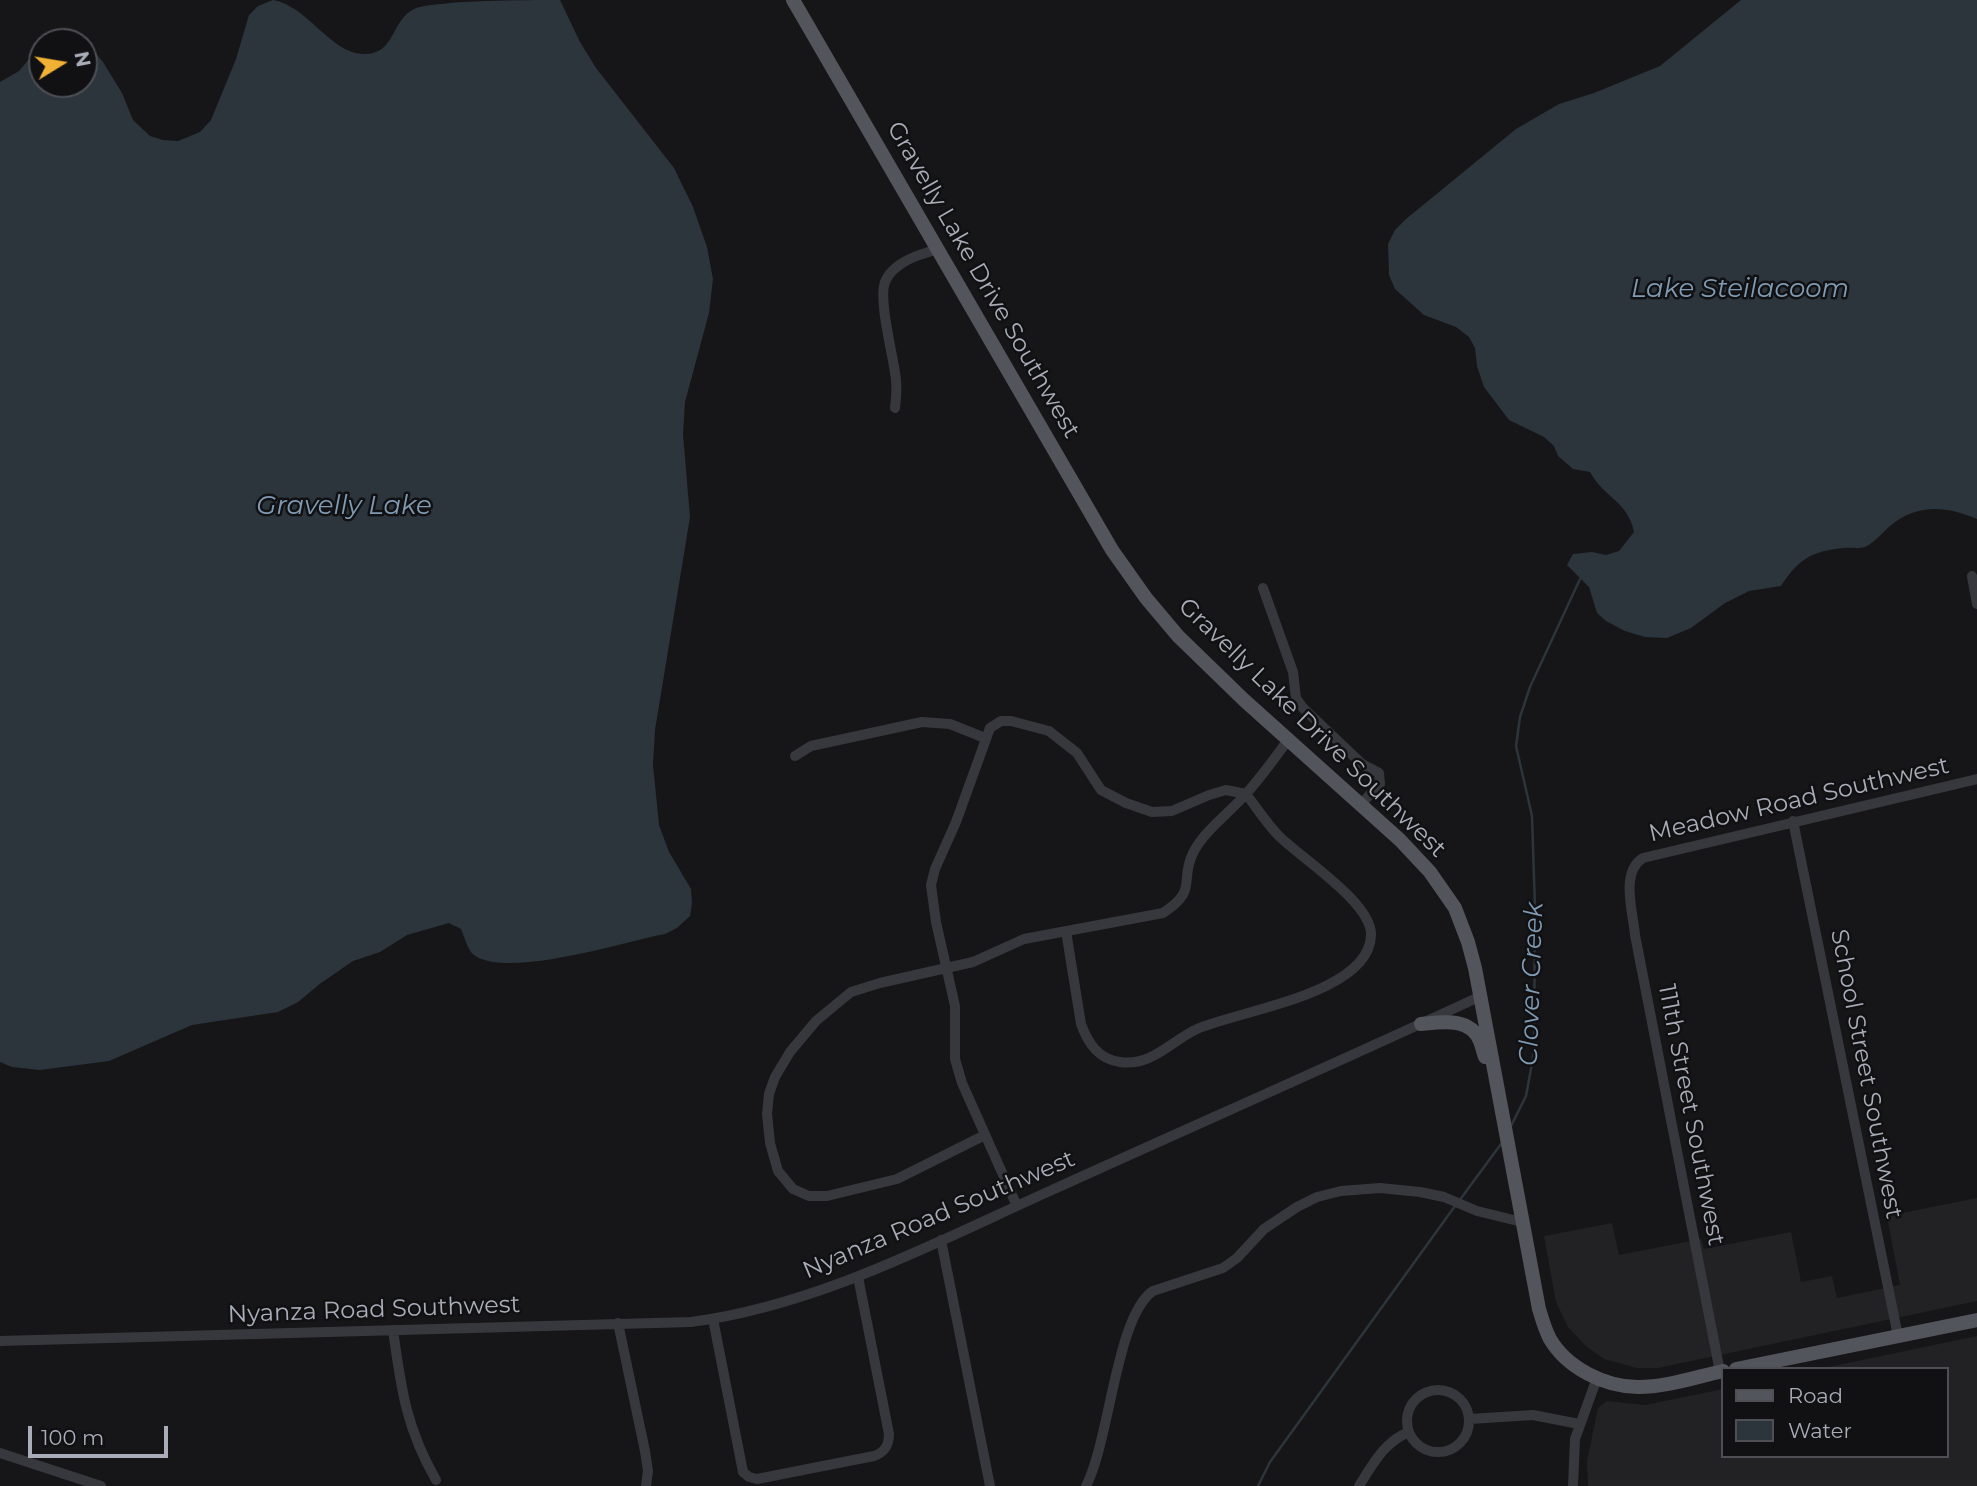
<!DOCTYPE html>
<style>
body{margin:0}
#map{position:relative;width:1977px;height:1486px;overflow:hidden;background:#161618;font-family:Montserrat,sans-serif}
canvas{display:block}
.legend{position:absolute;left:1721px;top:1367px;width:228px;height:91px;box-sizing:border-box;background:#111113;border:2px solid #4d4f55;margin:0;padding:9px 12px;list-style:none;font-size:21px;color:#a8adb8}
.legend li{display:flex;align-items:center;gap:14px;height:35px}
.legend b{width:35px;border:2px solid #4d4f55}
.north{position:absolute;left:28px;top:28px;width:70px;height:70px;box-sizing:border-box;background:#111113;border:2px solid #4d4f55;border-radius:50%;rotate:79deg;font-size:19px;font-weight:700;line-height:28px;text-align:center;color:#a8adb8}
.north::after{content:'';display:block;margin:auto;width:24px;height:32px;background:#f2b134;clip-path:polygon(50% 0,100% 100%,50% 72%,0 100%)}
.scale{position:absolute;left:28px;top:1426px;width:140px;height:32px;box-sizing:border-box;border:4px solid #a8adb8;border-top:0;padding-left:9px;font-size:21px;line-height:24px;white-space:nowrap;color:#a8adb8;-webkit-text-stroke:5px #111113;paint-order:stroke}
</style>
<div id="map">
<canvas width="1977" height="1486"></canvas>
<ul class="legend">
<li><b style="height:9px;background:#53555c"></b>Road</li>
<li><b style="height:19px;background:#2c353c"></b>Water</li>
</ul>
<div class="north">N</div>
<div class="scale">100 m</div>
</div>
<script>
const ctx = document.querySelector('canvas').getContext('2d');
ctx.lineJoin = 'round';
function paint(path, color) {
  ctx.fillStyle = color;
  ctx.fill(path, 'evenodd');
}
function stroke(path, color, width, dash) {
  ctx.strokeStyle = color;
  ctx.lineWidth = width;
  ctx.lineCap = dash ? 'butt' : 'round';
  ctx.setLineDash(dash || []);
  ctx.stroke(path);
}
function drawText(font, color, halo, rows, align = 'center') {
  ctx.font = font + ' Montserrat,sans-serif';
  ctx.lineWidth = 5;
  ctx.setLineDash([]);
  ctx.textBaseline = 'middle';
  ctx.strokeStyle = halo;
  ctx.fillStyle = color;
  for (const [text, x, y, turn = 0] of rows) {
    ctx.save();
    ctx.translate(x, y);
    ctx.rotate((+turn || 0) * Math.PI / 180);
    ctx.textAlign = isNaN(turn) ? turn : align;
    if (halo) ctx.strokeText(text, 0, 0);
    ctx.fillText(text, 0, 0);
    ctx.restore();
  }
}
const built = new Path2D(`
 M1977,1198V1301L1658,1368H1637L1604,1359L1586,1346L1568,1327L1556,1302L1544,1236L1612,1223L1619,1255L1701,1239L1704,1249L1791,1232L1801,1282L1832,1276L1837,1298L1900,1285L1887,1216Z
 M1977,1336V1486H1588L1587,1461L1598,1408L1607,1401L1645,1405L1723,1389V1456H1947V1369H1819Z`);
const water = new Path2D(`
 M273,0C308,6 330,53 363,54C397,55 389,20 416,8C446,0 525,0 560,0L580,42L596,68L674,168L693,207L707,247L713,279L709,313L685,402L683,434L690,517L655,730L653,765L659,825L669,852L691,889L692,903L690,916L677,928L665,934C623,942 514,977 477,957C468,953 465,938 461,929L449,923L407,935L380,952L353,961L321,983L298,1002L278,1012L192,1025L109,1061L40,1070L12,1067L0,1062V82L19,71L42,44V84H84V42H45L64,37L83,38L103,62L122,93L133,120L150,136L163,140L178,141L200,132L211,120L236,59L249,15L258,6Z
 M1741,0H1977V519C1947,506 1917,503 1890,526C1882,533 1874,543 1865,547C1857,549 1850,547 1843,548C1811,551 1798,560 1781,586L1749,591L1725,603L1691,628L1667,638L1645,637L1625,631L1606,621L1597,613L1589,587L1567,565L1573,554L1592,552L1606,555L1619,551L1634,532C1628,501 1604,498 1590,472L1573,469L1558,456L1554,446L1544,437L1509,420L1484,387L1477,366L1475,348L1469,337L1456,327L1424,315L1395,289L1389,275L1388,244L1395,230L1406,219L1516,129L1559,104L1594,93L1660,66Z`);
const stream = new Path2D(`
 M1511,1126L1526,1096L1534,1052L1535,908L1532,816L1516,746L1520,717L1530,687L1580,579
 M1459,1201L1501,1144
 M1258,1486L1270,1462L1455,1206`);
const minor = new Path2D(`
 M895,408C896,399 897,389 896,380C894,358 878,301 885,282C893,262 920,254 939,249
 M1972,576L1977,604
 M1263,588L1293,672L1296,698L1303,708L1362,764L1379,773L1380,784L1361,804
 M795,756L811,746L922,722L950,724L985,738
 M1793,821L1898,1336
 M985,1135L897,1179L827,1196H809L793,1189L778,1171L770,1143L767,1114L769,1094L775,1077L790,1052L816,1021L851,992L880,983L973,962L1024,939L1163,913C1199,889 1179,882 1193,853C1204,831 1228,814 1244,796C1260,779 1274,759 1288,740
 M1017,1206L962,1083L955,1059V1006L936,922L931,885L935,869L956,822L990,728L1001,721H1011L1049,731L1077,753L1101,790L1126,803L1152,812L1172,811L1209,795L1226,790L1246,794C1257,808 1267,824 1279,836C1302,859 1372,903 1371,935C1370,994 1237,1011 1197,1029C1171,1041 1151,1067 1120,1062C1098,1059 1088,1043 1081,1024L1066,931
 M941,1240L990,1486
 M713,1319L743,1472L749,1477L757,1479L874,1456C885,1452 889,1445 889,1434L858,1277
 M618,1323L645,1451L648,1471L646,1486
 M393,1330C401,1388 406,1428 436,1480
 M0,1341L691,1322C819,1305 936,1242 1052,1190C1195,1125 1339,1062 1481,996
 M1720,1372L1635,935C1633,912 1620,872 1643,858L1977,779
 M1407 1421a31 31 0 1 1 62 0a31 31 0 1 1-62 0Z
 M1470,1419L1533,1415L1579,1424
 M0,1453L101,1486
 M1086,1486C1110,1440 1116,1316 1153,1291L1223,1268L1237,1258L1264,1229L1297,1207L1317,1197L1341,1191L1380,1188L1420,1192L1444,1197L1477,1211L1522,1222
 M1359,1486C1373,1464 1384,1442 1409,1432
 M1573,1486L1575,1439L1597,1378`);
const major = new Path2D(`
 M793,0L1112,550L1146,598L1178,636L1244,700L1400,840L1430,872L1455,908L1468,942L1475,968L1539,1309C1542,1319 1545,1330 1550,1339C1567,1368 1605,1387 1638,1387C1666,1387 1696,1377 1723,1371
 M1421,1024C1442,1022 1470,1017 1480,1041C1482,1046 1483,1052 1485,1057
 M1736,1369L1977,1320`);
const streetNames = [
 ["Gravelly Lake Drive Southwest",983,280,60],
 ["Gravelly Lake Drive Southwest",1312,728,44],
 ["Meadow Road Southwest",1799,800,-13],
 ["School Street Southwest",1866,1074,79],
 ["111th Street Southwest",1691,1115,79],
 ["Nyanza Road Southwest",939,1215,-23],
 ["Nyanza Road Southwest",374,1310,-2]
];
const waterNames = [
 ["Lake Steilacoom",1740,289],
 ["Gravelly Lake",344,506],
 ["Clover Creek",1532,984,-88]
];
paint(built, '#222225');
paint(water, '#2c353c');
stroke(stream, '#2c353c', 2.5);
stroke(minor, '#37383d', 10);
stroke(major, '#53555c', 14);
drawText('24px', '#a8adb8', '#111113', streetNames);
drawText('italic 26px', '#7f9bb3', '#111113', waterNames);
</script>
